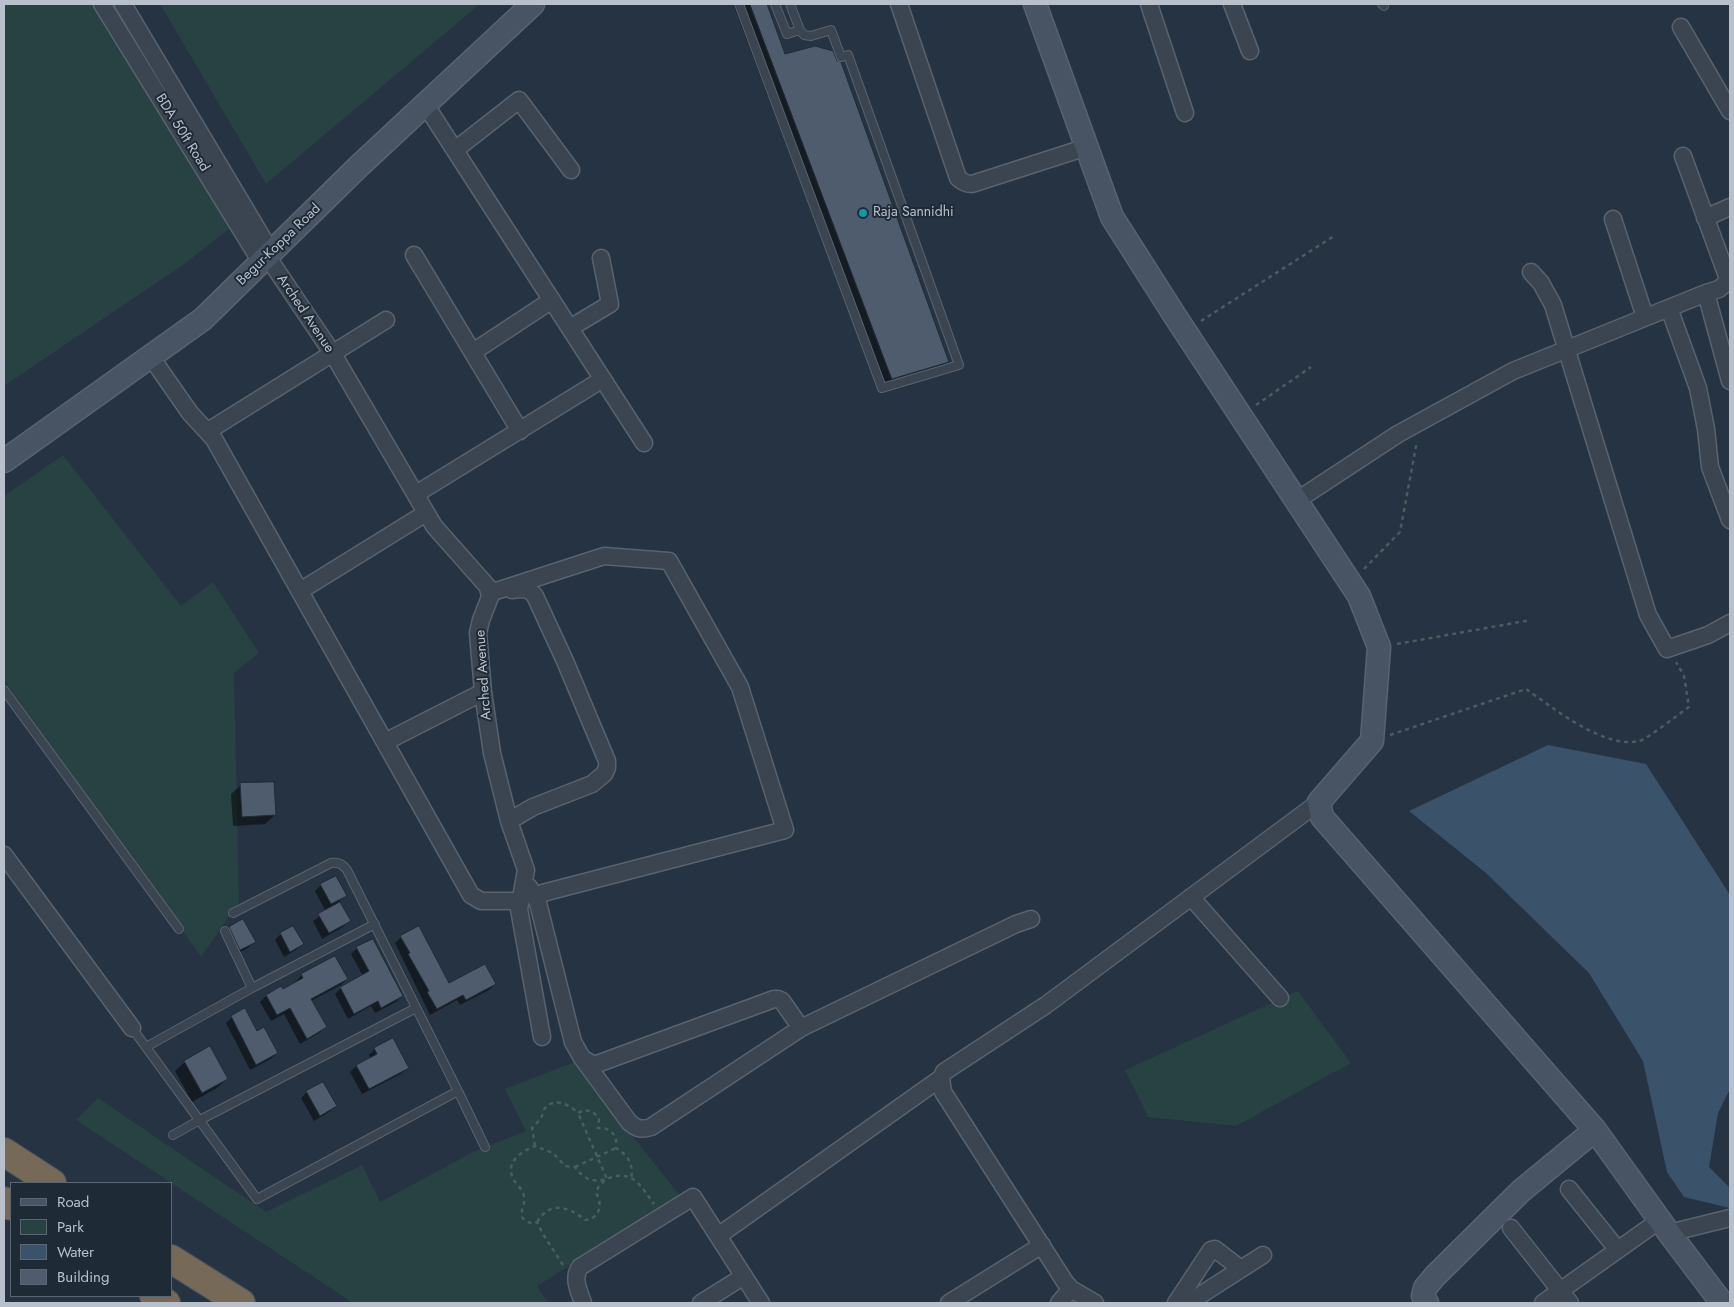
<!DOCTYPE html>
<style>
body{margin:0}
#map{position:relative;width:1734px;height:1307px;overflow:hidden;background:#263342;font-family:Jost,sans-serif}
canvas{display:block}
.frame{position:absolute;inset:0;border:5px solid #b7c0cb;pointer-events:none}
.legend{position:absolute;left:10px;top:1182px;width:162px;height:115px;box-sizing:border-box;background:#1f2a37;border:1px solid #5c6672;margin:0;padding:6px 9px;list-style:none;font-size:15px;color:#b7c0cb}
.legend li{display:flex;align-items:center;gap:10px;height:25px}
.legend b{width:25px;border:1px solid #5c6672}
</style>
<div id="map">
<canvas width="1734" height="1307"></canvas>
<div class="frame"></div>
<ul class="legend">
<li><b style="height:6px;background:#485464"></b>Road</li>
<li><b style="height:14px;background:#284143"></b>Park</li>
<li><b style="height:14px;background:#3b526b"></b>Water</li>
<li><b style="height:14px;background:#4f5c6d"></b>Building</li>
</ul>
</div>
<script>
const ctx = document.querySelector('canvas').getContext('2d');
ctx.lineJoin = 'round';
function paint(path, color) {
  ctx.fillStyle = color;
  ctx.fill(path, 'evenodd');
}
function stroke(path, color, width, dash) {
  ctx.strokeStyle = color;
  ctx.lineWidth = width;
  ctx.lineCap = dash ? 'butt' : 'round';
  ctx.setLineDash(dash || []);
  ctx.stroke(path);
}
function drawText(font, color, halo, rows, align = 'center') {
  ctx.font = font + ' Jost,sans-serif';
  ctx.lineWidth = 4;
  ctx.setLineDash([]);
  ctx.textBaseline = 'middle';
  ctx.strokeStyle = halo;
  ctx.fillStyle = color;
  for (const [text, x, y, turn = 0] of rows) {
    ctx.save();
    ctx.translate(x, y);
    ctx.rotate((+turn || 0) * Math.PI / 180);
    ctx.textAlign = isNaN(turn) ? turn : align;
    if (halo) ctx.strokeText(text, 0, 0);
    ctx.fillText(text, 0, 0);
    ctx.restore();
  }
}
const green = new Path2D(`
 M4,4H93L230,228L183,265L4,386Z
 M160,4H480L266,184Z
 M63,455L181,606L213,582L259,653L234,673L239,902L201,957L4,680V496Z
 M1298,991L1351,1063L1236,1126L1148,1117L1125,1070Z
 M574,1062L681,1197L537,1286L548,1303H353L76,1120L98,1098L266,1212L362,1165L380,1202L475,1151L526,1131L505,1089Z`);
const water = new Path2D(`
 M1548,745L1646,764L1730,895V1089L1718,1113L1709,1167L1730,1188V1208L1684,1197L1667,1172L1643,1061L1589,973L1486,873L1409,811Z`);
const shadow = new Path2D(`
 M733,4H765L784,55L948,362L935,374L879,391Z
 M241,785L275,815L265,824L233,826L231,794Z
 M321,885L345,895L339,902L349,921L343,927L322,939L313,921L326,912L315,891Z
 M230,928L254,941L248,948L234,955L224,934Z
 M281,934L302,944L296,950L284,957L275,940Z
 M401,937L449,985L495,984L489,990L460,1005L457,1000L430,1015L395,943Z
 M357,948L402,996L396,1002L375,1013L371,1006L348,1019L335,994L341,988L363,976L351,954Z
 M302,975L347,979L341,985L311,1001L325,1027L319,1033L300,1044L284,1014L271,1021L260,1002L266,996L282,991L297,983L296,981Z
 M232,1017L257,1032L277,1053L271,1059L250,1070L226,1023Z
 M392,1040L407,1068L401,1074L362,1094L350,1072L356,1066L370,1059L369,1055L375,1049Z
 M185,1062L227,1079L217,1088L192,1102L175,1071Z
 M307,1092L335,1106L329,1112L314,1121L301,1098Z`);
const building = new Path2D(`
 M750,4H767L785,54L815,46L833,51L837,61L841,62L949,362L892,379Z
 M274,782L276,815L242,817L240,783Z
 M336,876L347,896L331,904L320,884Z
 M340,902L351,921L329,933L318,914Z
 M243,919L256,942L240,950L229,927Z
 M293,926L304,944L290,952L280,933Z
 M419,926L449,983L485,964L496,984L466,1000L463,995L437,1009L427,992L429,991L408,954L410,953L400,936Z
 M373,939L403,996L381,1008L378,1001L354,1014L340,987L369,971L356,947Z
 M335,956L348,979L311,999L327,1027L307,1039L290,1008L277,1015L266,995L281,986L283,989L303,978L301,974Z
 M245,1008L257,1031L264,1027L278,1053L256,1065L231,1016Z
 M393,1038L409,1068L369,1089L356,1065L377,1054L374,1048Z
 M210,1046L228,1079L202,1093L184,1061Z
 M323,1082L337,1106L320,1116L306,1091Z`);
const path = new Path2D(`
 M1201,321L1334,236
 M1256,405L1311,367
 M1364,569L1400,532L1417,441
 M1397,644L1531,620
 M1390,735L1526,689C1553,708 1604,749 1639,741C1646,740 1680,713 1689,707L1684,676L1676,662
 M535,1146L532,1128C535,1125 538,1122 540,1119C543,1116 543,1111 545,1108C555,1097 570,1105 578,1113C587,1108 594,1111 599,1119L598,1128C611,1127 618,1136 616,1148C628,1155 634,1165 631,1178
 M575,1167L616,1148
 M537,1222C550,1201 568,1206 585,1220C600,1219 603,1204 596,1193C600,1178 619,1171 633,1179C641,1184 648,1196 654,1204
 M563,1265L543,1234L537,1222L530,1223L523,1219C519,1210 526,1205 524,1196C523,1190 519,1187 516,1183C502,1165 519,1152 535,1146L553,1153L565,1166L575,1167C583,1179 593,1183 607,1179L578,1113`);
const lane = new Path2D(`
 M739,4L882,388L959,365L848,55L841,57L831,30L811,36L804,35L800,30L790,4
 M775,4L787,34L800,30
 M1382,4L1384,6
 M4,690L179,929
 M225,931L252,988
 M132,1028L257,1199L458,1091L347,870C342,864 339,862 331,863L233,913
 M146,1047L252,988L375,924
 M458,1091L485,1147
 M173,1135L198,1121L416,1008`);
const street = new Path2D(`
 M102,4L261,262
 M123,4L271,252
 M899,4L958,178C963,182 966,184 972,184L1087,147
 M1149,4L1185,113
 M1232,4L1250,51
 M1681,27L1730,111
 M425,104L644,443
 M455,150L519,100L571,170
 M1705,218L1730,207
 M1613,219L1645,317
 M414,255L520,431
 M267,256L333,354L434,526L488,587L490,597L481,620L478,633L483,692L492,753L509,821L526,870L519,909L542,1037
 M1531,272L1541,283L1553,305L1648,615L1667,649L1708,635L1730,623
 M1706,293L1730,381
 M1669,308L1698,388L1706,429L1710,467L1730,520
 M570,328L610,304L601,258
 M473,352L552,300
 M151,357L190,413L214,439L471,895L481,901H520
 M208,431L386,320
 M416,494L603,379
 M1296,501L1398,434L1513,371L1706,293L1719,289L1726,283L1727,276L1683,156
 M300,591L426,513
 M490,593L604,556L669,561L740,687L785,830L535,895
 M385,742L483,692
 M509,821L533,807L592,784L604,774L607,768V761L565,661L535,596C528,587 523,589 512,590
 M4,855L132,1028
 M529,887L538,903L573,1042L582,1058L629,1122C637,1129 641,1130 651,1127L801,1028L1016,924L1031,919
 M1191,897L1280,998
 M582,1058L592,1064H597L774,999H778L782,1001L801,1028
 M1569,1189L1617,1249
 M1511,1228L1570,1303
 M1669,1233L1730,1218
 M718,1236L941,1078
 M583,1303C579,1291 572,1278 580,1267L693,1197L761,1303
 M701,1303L744,1276
 M949,1303L1042,1245
 M1059,1303L1071,1289
 M1095,1303L1071,1289L1065,1282L943,1092L941,1078L944,1072L1046,1005L1319,802
 M1176,1303L1211,1250L1215,1249L1241,1269
 M1188,1303L1263,1255
 M1543,1303L1660,1220`);
const secondary = new Path2D(`
 M1035,4L1112,217L1175,316L1359,596L1379,647L1372,741L1319,802L1322,817L1595,1130L1669,1233L1722,1303
 M4,461L203,319L358,167L533,4
 M1427,1303L1423,1296L1425,1288L1435,1276L1521,1191L1595,1130`);
const highway = new Path2D(`
 M4,1152L52,1183
 M4,1201L11,1206
 M171,1259L241,1303
 M154,1296L166,1303`);
const markers = [
 [863,213,5,"#0f9aa8"]
];
const streetNames = [
 ["BDA 50ft Road",182,133,58],
 ["Begur-Koppa Road",279,245,-44],
 ["Arched Avenue",305,314,56],
 ["Arched Avenue",484,675,-94]
];
const poiNames = [
 ["Raja Sannidhi",873,213]
];
paint(green, '#284143');
paint(water, '#3b526b');
paint(shadow, '#0007');
paint(building, '#4f5c6d');
stroke(building, '#212c39', 1);
stroke(lane, '#58636f', 10);
stroke(street, '#58636f', 19);
stroke(secondary, '#58636f', 25);
stroke(highway, '#45505c', 30);
stroke(path, '#465e5f', 2.5, [4, 4]);
stroke(lane, '#3a4551', 8);
stroke(street, '#3a4551', 16);
stroke(secondary, '#485464', 22);
stroke(highway, '#776957', 28);
for (const [x, y, r, color] of markers) {
  const dot = new Path2D();
  dot.arc(x, y, r, 0, 2 * Math.PI);
  ctx.fillStyle = color;
  ctx.fill(dot);
  stroke(dot, '#1f2a37', 2);
}
drawText('14px', '#b7c0cb', '#1f2a37', streetNames);
drawText('14px', '#b7c0cb', '#1f2a37', poiNames, 'left');
</script>
